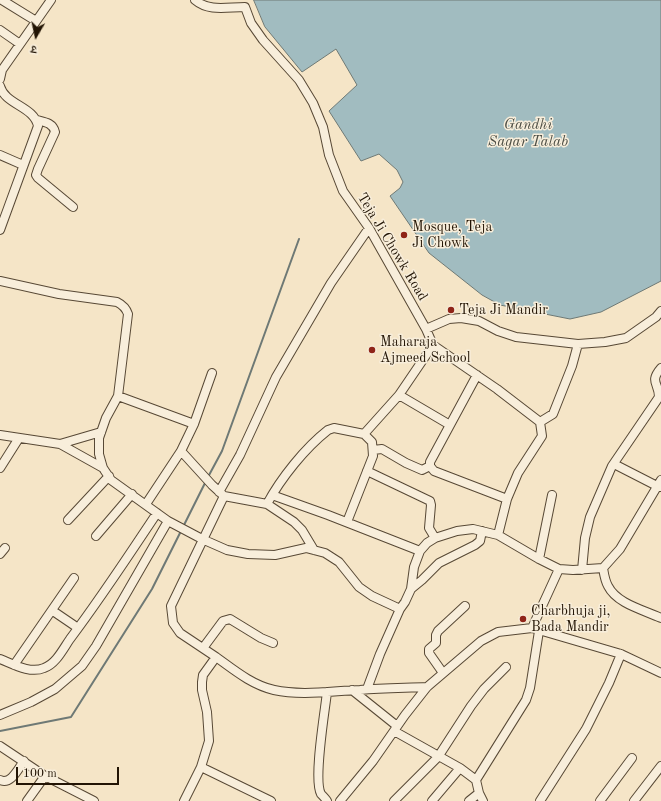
<!DOCTYPE html>
<meta charset="utf-8">
<style>
body{margin:0}
#map{position:relative;width:661px;height:801px;overflow:hidden;background:#f5e5c7;font-family:"Old Standard TT","Noto Serif Devanagari",serif}
canvas{display:block}
.north{position:absolute;left:16px;top:16px;width:40px;height:40px;-webkit-text-stroke:3px #f8eedb;paint-order:stroke;rotate:189deg;font-size:11px;font-weight:700;line-height:16px;text-align:center;color:#221404}
.north::after{content:'';display:block;margin:auto;width:14px;height:18px;background:#221404;clip-path:polygon(50% 0,100% 100%,50% 72%,0 100%)}
.scale{position:absolute;left:16px;top:767px;width:103px;height:18px;box-sizing:border-box;border:2px solid #221404;border-top:0;padding-left:5px;font-size:12px;line-height:14px;white-space:nowrap;color:#221404;-webkit-text-stroke:3px #f8eedb;paint-order:stroke}
</style>
<div id="map">
<canvas width="661" height="801"></canvas>
<div class="north">उ</div>
<div class="scale">100 m</div>
</div>
<script>
const ctx = document.querySelector('canvas').getContext('2d');
ctx.lineJoin = 'round';
function paint(path, color) {
  ctx.fillStyle = color;
  ctx.fill(path, 'evenodd');
}
function stroke(path, color, width, dash) {
  ctx.strokeStyle = color;
  ctx.lineWidth = width;
  ctx.lineCap = dash ? 'butt' : 'round';
  ctx.setLineDash(dash || []);
  ctx.stroke(path);
}
function drawText(font, color, halo, rows, align = 'center') {
  ctx.font = font + ' "Old Standard TT",serif';
  ctx.lineWidth = 3;
  ctx.setLineDash([]);
  ctx.textBaseline = 'middle';
  ctx.strokeStyle = halo;
  ctx.fillStyle = color;
  for (const [text, x, y, turn = 0] of rows) {
    ctx.save();
    ctx.translate(x, y);
    ctx.rotate((+turn || 0) * Math.PI / 180);
    ctx.textAlign = isNaN(turn) ? turn : align;
    if (halo) ctx.strokeText(text, 0, 0);
    ctx.fillText(text, 0, 0);
    ctx.restore();
  }
}
const water = new Path2D(`
 M254,0H661V281L601,312L570,319L500,305L482,295L429,253L390,196L400,188L403,182L397,170L379,154L361,161L329,111L357,85L336,49L302,72L265,27Z`);
const stream = new Path2D(`
 M208,477L222,451L299,239
 M183,527L206,481
 M0,731L71,717L152,589L181,531`);
const minor = new Path2D(`
 M2,0L36,21
 M195,0C209,12 227,7 245,7L251,23L263,40L299,80L313,103L323,127L329,155L343,191L369,228L426,329L433,345L497,389L540,422L542,436L518,473L507,499L498,535
 M0,30L20,44
 M0,79L2,70L51,0
 M0,86C5,105 34,106 38,126L0,230
 M37,120C45,122 53,123 55,132L38,169L36,175L38,178L73,207
 M0,155L23,165
 M0,281L59,294L117,302C123,305 126,308 128,314L118,396L106,418L99,438V454L103,468L111,480L168,521L202,539L227,550L248,554L275,555L306,548L325,553L339,562L359,587L372,596L400,609L405,602L411,589L414,567L420,551L427,543L435,538L457,531L473,529L498,535L539,559L559,569L573,570L603,568L620,549L661,480
 M426,329L449,319L461,318L479,321L498,331L516,337L578,344L605,342L626,338L656,317L661,311
 M477,375L430,462V466L434,471L507,499
 M399,395L450,425
 M118,396L194,424L181,451L212,485L224,496L267,504
 M540,422L553,414L572,366L578,344
 M194,424L212,373
 M0,435L60,444L103,468
 M60,444L101,432
 M373,450L382,449L406,463L422,470L430,466
 M614,464L657,486L661,487
 M0,468L19,438
 M367,471L430,501L431,505L429,528L435,538
 M219,492L240,455L276,377L331,283L369,228
 M272,495L328,515L420,551
 M146,504L181,451
 M68,520L109,476
 M347,522L373,456L372,442L364,434
 M96,536L132,494
 M314,550L302,530L294,522L267,504C281,478 305,448 328,430L334,428L364,434L399,395L433,345
 M0,554L5,548
 M539,559L552,495
 M603,568C604,574 605,581 608,586C617,604 644,610 661,618
 M582,570L585,538L590,517L612,466L659,397C659,383 649,382 661,368
 M411,589L422,580L439,563L475,545L480,541L482,531
 M53,611L78,628
 M532,628L559,569
 M203,648L223,621L230,619L261,638L273,643
 M216,657C234,670 252,685 274,690C301,696 332,691 360,690C382,688 404,688 427,687
 M0,659C13,664 30,674 44,668C56,664 63,649 70,639C101,598 129,555 157,513
 M14,665L74,578
 M443,673L429,653V649L436,643V635L438,631L465,606
 M367,689L380,654L400,609
 M352,690L397,726
 M327,692C325,711 313,780 321,794C323,796 326,799 327,801
 M0,715L31,702L55,689L82,666L96,646L168,521
 M394,731L460,768L476,780L479,793L483,801
 M0,746L45,776L94,801
 M201,767L209,741L207,712L202,690V682L203,675L216,657L180,633L173,623L171,606L224,496
 M0,780C11,785 18,769 24,761
 M476,780L526,700L530,688L539,631
 M27,801L45,776
 M184,801L201,767L271,801
 M340,801L373,761L405,715L427,687L481,641L498,632L532,628L621,654L661,673
 M394,801L438,757L471,706L484,689L506,667
 M432,801L460,768
 M469,801L479,793
 M540,801L586,729L609,683L621,654
 M600,801L632,758
 M634,801L661,766`);
const markers = [
 [404,235,4,"#8f2418"],
 [451,310,4,"#8f2418"],
 [372,350,4,"#8f2418"],
 [523,619,4,"#8f2418"]
];
const poiNames = [
 ["Mosque, Teja",412,227],
 ["Ji Chowk",412,243],
 ["Teja Ji Mandir",459,310],
 ["Maharaja",380,342],
 ["Ajmeed School",380,358],
 ["Charbhuja ji,",531,611],
 ["Bada Mandir",531,627]
];
const streetNames = [
 ["Teja Ji Chowk Road",392,247,59]
];
const waterNames = [
 ["Gandhi",528,125],
 ["Sagar Talab",528,142]
];
paint(water, '#a1bcc0');
stroke(water, '#6e7975', 1);
stroke(stream, '#6e7975', 2);
stroke(minor, '#574835', 10);
stroke(minor, '#f8eedb', 8);
for (const [x, y, r, color] of markers) {
  const dot = new Path2D();
  dot.arc(x, y, r, 0, 2 * Math.PI);
  ctx.fillStyle = color;
  ctx.fill(dot);
  stroke(dot, '#f8eedb', 1.5);
}
drawText('14px', '#221404', '#f8eedb', poiNames, 'left');
drawText('14px', '#221404', '#f8eedb', streetNames);
drawText('italic 15px', '#4e4f46', '#f8eedb', waterNames);
</script>
